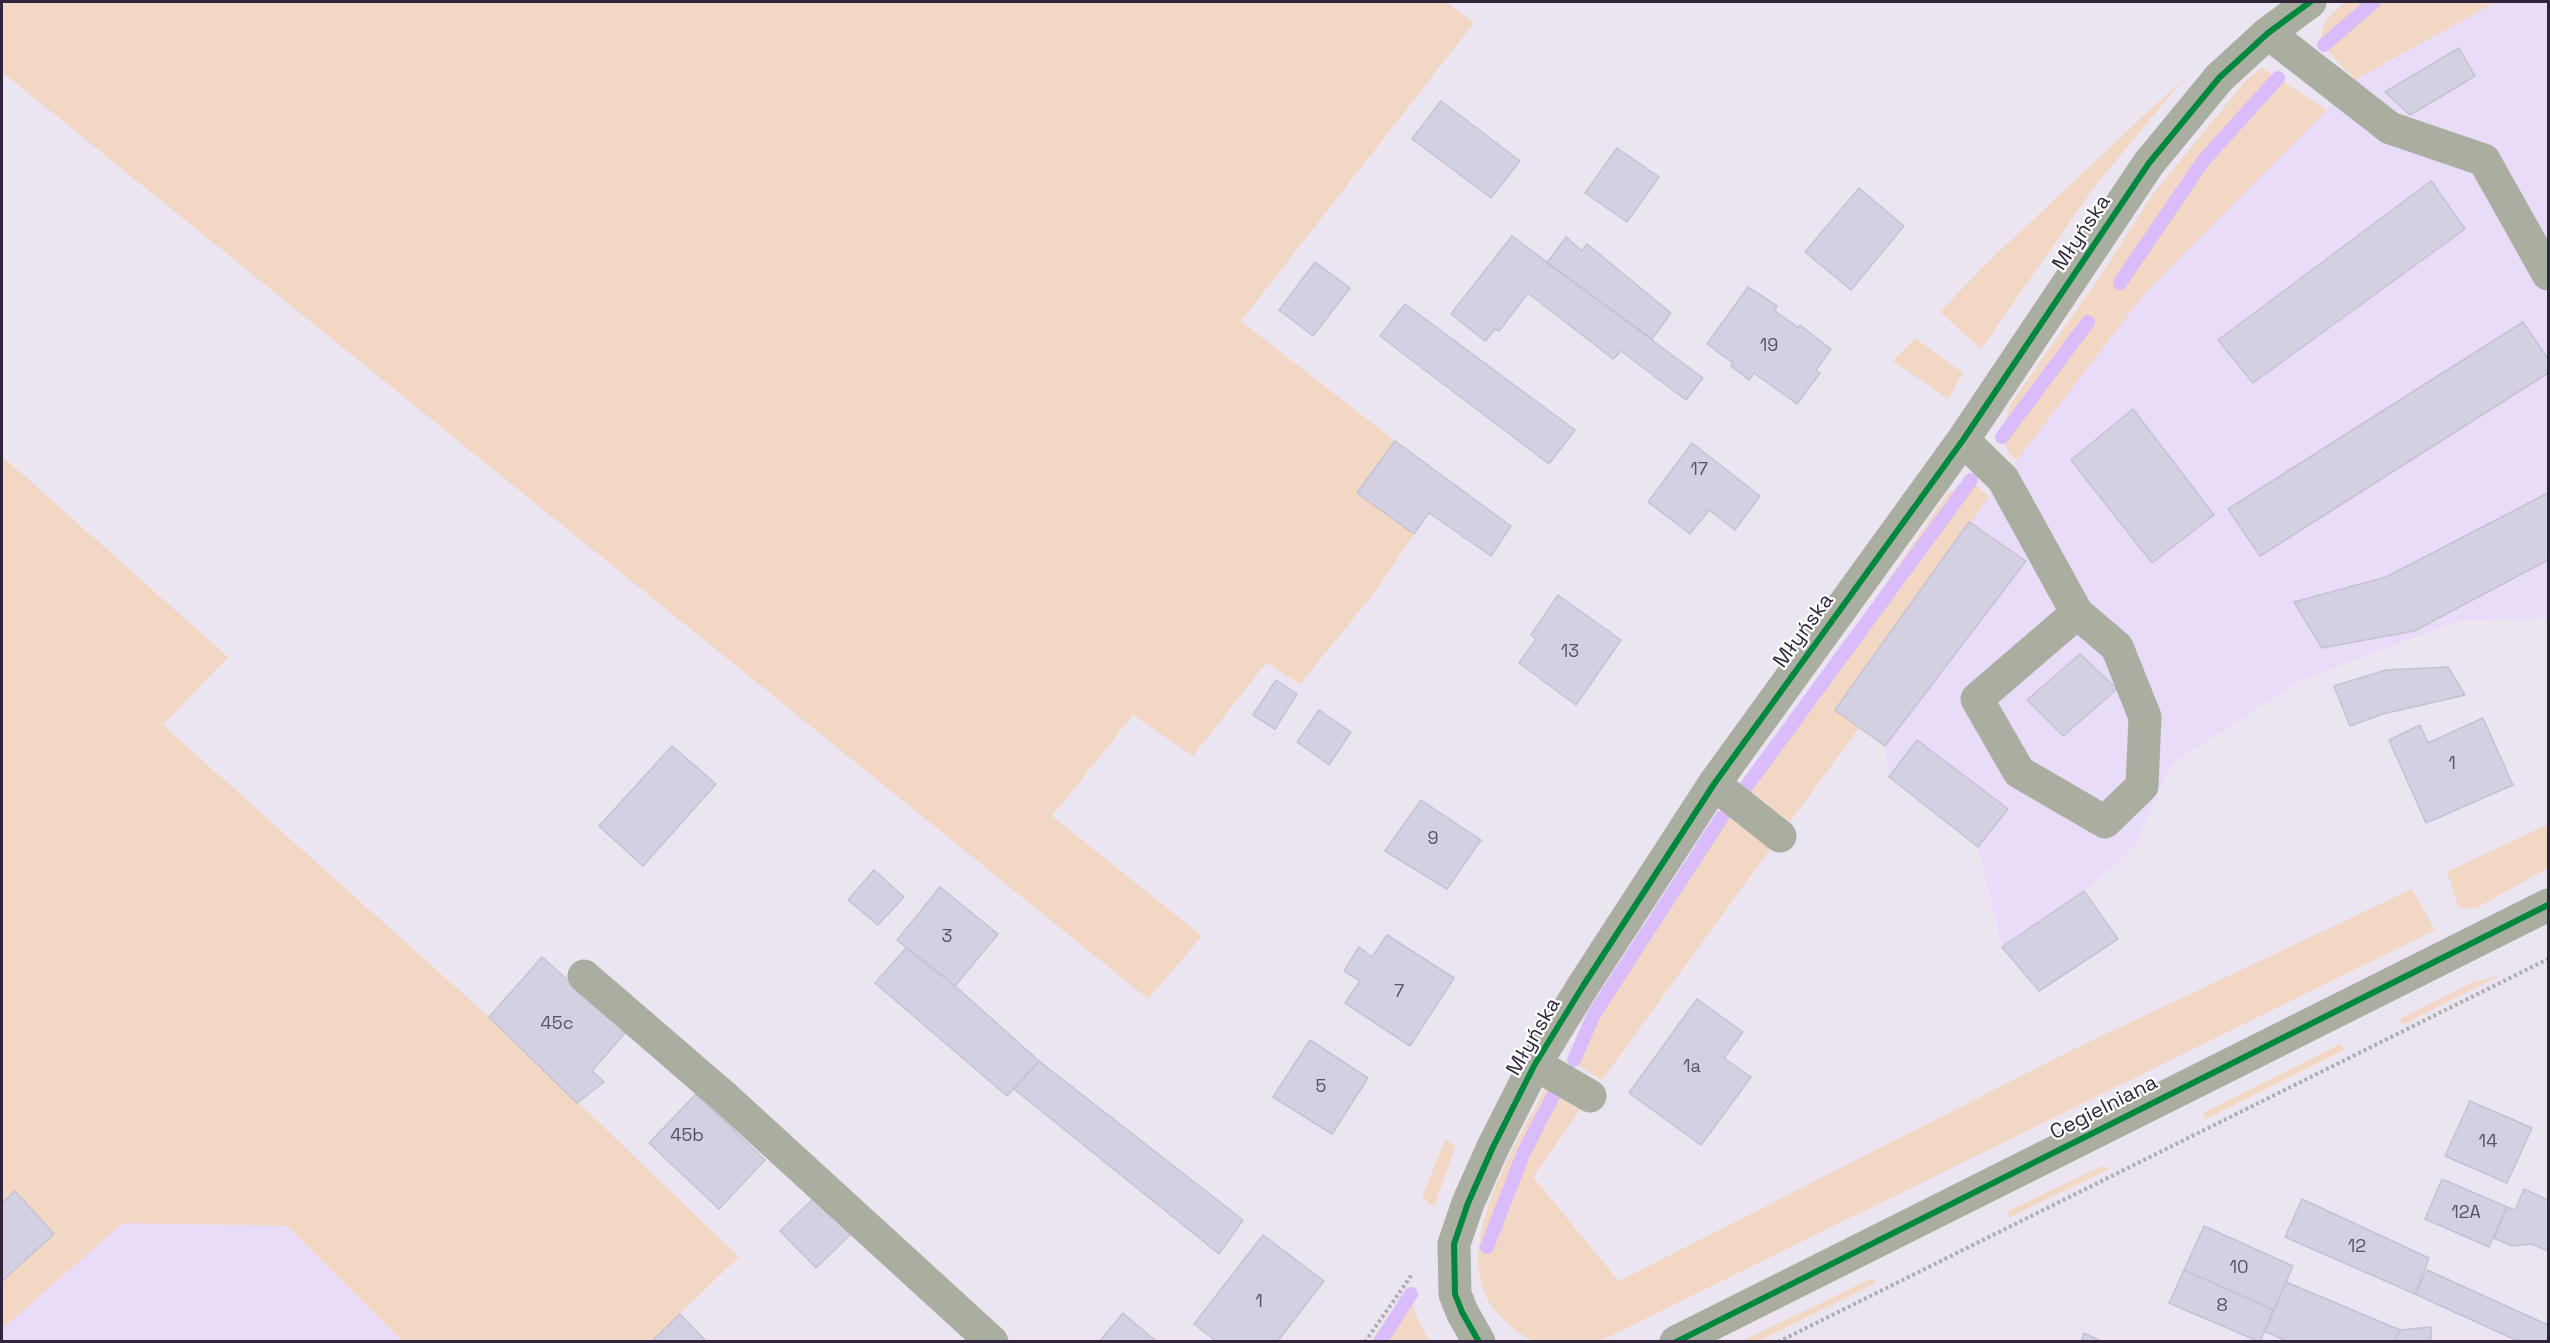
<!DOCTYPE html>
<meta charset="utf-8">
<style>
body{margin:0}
#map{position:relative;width:2550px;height:1343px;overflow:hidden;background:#ebe5f2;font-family:"Space Grotesk",sans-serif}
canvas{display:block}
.frame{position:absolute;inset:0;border:3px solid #30253b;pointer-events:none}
</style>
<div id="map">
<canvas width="2550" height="1343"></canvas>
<div class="frame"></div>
</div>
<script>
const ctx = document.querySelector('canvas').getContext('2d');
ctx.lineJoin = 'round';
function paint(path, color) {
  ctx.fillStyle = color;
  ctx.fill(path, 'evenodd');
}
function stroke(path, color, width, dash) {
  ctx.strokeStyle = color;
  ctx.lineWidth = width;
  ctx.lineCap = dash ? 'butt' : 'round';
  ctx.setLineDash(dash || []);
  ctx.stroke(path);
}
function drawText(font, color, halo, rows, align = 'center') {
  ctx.font = font + ' "Space Grotesk",sans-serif';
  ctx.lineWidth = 4.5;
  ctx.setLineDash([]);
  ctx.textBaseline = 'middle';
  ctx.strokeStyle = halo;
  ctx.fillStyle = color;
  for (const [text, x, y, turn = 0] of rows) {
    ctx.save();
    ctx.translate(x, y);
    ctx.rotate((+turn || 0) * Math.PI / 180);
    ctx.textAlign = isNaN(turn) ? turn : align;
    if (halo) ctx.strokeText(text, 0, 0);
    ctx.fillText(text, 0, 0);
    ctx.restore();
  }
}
const built = new Path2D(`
 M2496,2H2548V618L2460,620L2299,681L2171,764L2133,848L2084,891L2118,939L2039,991L2002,947L1978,847L1889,777L1885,746L1835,710L1969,522L2145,293L2355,80Z
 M123,1223L287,1226L402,1341L2,1342V1329Z`);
const green = new Path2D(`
 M6,2H1446L1474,23L1241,321L1395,441L1357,493L1414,534L1375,592L1300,684L1266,663L1193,756L1133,715L1052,816L1202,936L1148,999L2,72V7Z
 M2346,2H2496L2355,80C2326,47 2302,35 2346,2Z
 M2262,68L2327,110L2145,293L2017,460L2009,454L2002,437L2010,405L2103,272L2152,195L2247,79Z
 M2186,76L2095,186L1981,349L1940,312L1989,261Z
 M1915,338L1963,373L1948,399L1893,361Z
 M2,456L228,657L163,725L489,1017L739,1257L651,1341H402L287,1226L123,1223L2,1329Z
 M1971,480L1989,497L1835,710L1859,728L1790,822L1741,784L1856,628L1947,494Z
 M1719,811L1771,848L1602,1080L1568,1059L1586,1019Z
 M2548,824V868L2478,907L2466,909L2458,906L2447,872Z
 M2412,889L2435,930L1600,1341C1582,1342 1552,1343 1536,1341C1522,1338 1509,1325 1499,1315C1443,1255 1515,1148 1545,1089L1580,1110L1533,1177L1619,1281L2074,1049Z
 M2501,975L2402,1025L2400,1019L2471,983Z
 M2340,1044L2344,1050L2206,1119L2203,1113Z
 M1445,1140L1456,1145L1434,1207L1422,1197Z
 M2102,1166L2109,1169L2009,1218L2008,1211Z
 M1872,1278L1876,1283L1759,1341H1742Z
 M1406,1291L1411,1294L1415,1313L1429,1341H1371Z`);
const stream = new Path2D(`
 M2324,45L2374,2
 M2120,283L2203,161L2278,78
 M2002,437L2088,322
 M1746,787L1971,480
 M1574,1060L1594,1014L1722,817
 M1487,1247L1524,1152L1554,1094
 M1380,1342L1411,1294`);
const building = new Path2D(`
 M2459,48L2475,76L2410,115L2385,92Z
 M1441,101L1520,161L1491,198L1412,139Z
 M1617,148L1659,177L1627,222L1585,193Z
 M2431,181L2465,229L2253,383L2218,340Z
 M1859,188L1904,226L1851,290L1805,252Z
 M1512,236L1703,378L1686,400L1621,351L1613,359L1528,293L1499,331L1495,329L1485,341L1451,314Z
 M1566,237L1582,251L1587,244L1671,313L1652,339L1547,263Z
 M1315,262L1350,288L1313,336L1279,310Z
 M1748,287L1777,306L1775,311L1799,328L1800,325L1831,349L1816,370L1820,373L1797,404L1754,373L1749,380L1731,366L1733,363L1707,344Z
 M1405,304L1575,430L1549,464L1380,336Z
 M2523,322L2548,359V373L2260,556L2228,509Z
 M2133,409L2214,515L2152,563L2071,460Z
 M1395,441L1511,526L1491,556L1429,513L1414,534L1357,493Z
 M1692,443L1760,496L1735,530L1709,510L1690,534L1648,502Z
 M2548,493V560L2414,631L2322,648L2294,602L2386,577Z
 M1969,522L2026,561L1885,746L1835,710Z
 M1558,595L1621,640L1576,705L1519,663L1536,639L1531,635Z
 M2080,654L2117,689L2063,736L2027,700Z
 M2448,667L2465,695L2383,714L2350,726L2334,686L2386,670Z
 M1276,680L1297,694L1275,729L1253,715Z
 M1319,710L1351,732L1329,765L1297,742Z
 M2483,718L2513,785L2426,823L2389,740L2420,725L2428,743Z
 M1917,740L2008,809L1978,847L1889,777Z
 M672,746L716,784L643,866L599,826Z
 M1421,800L1481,840L1447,889L1385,851Z
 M874,870L904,897L878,925L848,900Z
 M940,887L998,934L955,986L897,940Z
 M2084,891L2118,939L2039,991L2002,947Z
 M1387,935L1454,978L1410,1046L1345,1003L1360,981L1344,971L1359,947L1372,957Z
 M906,948L955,986L1039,1061L1007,1096L875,983Z
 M542,957L626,1032L592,1071L604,1082L577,1103L489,1017Z
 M1697,999L1743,1032L1724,1058L1751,1077L1701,1145L1629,1093Z
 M1310,1040L1368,1078L1332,1134L1273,1097Z
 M1039,1061L1243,1220L1219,1254L1014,1089Z
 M696,1094L765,1160L719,1209L649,1143Z
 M2470,1101L2532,1128L2507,1183L2445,1156Z
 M2442,1179L2507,1207L2489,1247L2425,1219Z
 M2524,1189L2548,1200V1251L2532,1244L2512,1246L2494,1238L2507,1207L2515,1210Z
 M15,1191L54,1234L2,1281V1204Z
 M819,1193L855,1230L816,1268L780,1231Z
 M2302,1199L2429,1258L2415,1294L2285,1237Z
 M2204,1226L2293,1266L2274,1310L2184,1270Z
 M1263,1235L1324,1281L1277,1342H1217L1194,1324Z
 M2184,1270L2274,1310L2260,1342L2169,1303Z
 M2427,1270L2548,1325V1342H2520L2415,1294Z
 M2286,1282L2400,1330L2395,1342H2289L2264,1331Z
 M1123,1313L1157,1342H1099Z
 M680,1314L707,1342H651Z
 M2431,1327V1342H2395L2400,1330Z
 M2084,1333L2103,1342H2081Z`);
const path = new Path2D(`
 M1365,1342L1413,1273
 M1778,1342L2548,959`);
const minor = new Path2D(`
 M2268,33L2390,128L2484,160L2548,274
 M1963,440L2003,479L2077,613L1977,699L2019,772L2105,822L2142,786L2145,717L2117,647L2077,613
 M1714,784L1780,836
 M584,976L722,1095L992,1342
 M1535,1064L1590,1096
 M1479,1342L1462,1312L1455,1294L1454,1244L1468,1203L1493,1147L1535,1064L1583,986L1714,784L1963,440L2149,163L2219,78L2268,33L2310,2
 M1676,1342L2548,905`);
const cycleway = new Path2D(`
 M1479,1342L1462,1312L1455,1294L1454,1244L1468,1203L1493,1147L1535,1064L1583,986L1714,784L1963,440L2149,163L2219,78L2268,33L2310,2
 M1676,1342L2548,905`);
const numberNames = [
 ["19",1769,346],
 ["17",1699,470],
 ["13",1570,652],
 ["1",2452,764],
 ["9",1433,839],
 ["3",947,937],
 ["7",1399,992],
 ["45c",557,1024],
 ["1a",1692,1067],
 ["5",1321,1087],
 ["45b",687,1136],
 ["14",2488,1142],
 ["12A",2466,1213],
 ["12",2357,1247],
 ["10",2239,1268],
 ["1",1259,1302],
 ["8",2222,1306]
];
const streetNames = [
 ["Młyńska",2082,233,-56],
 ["Młyńska",1804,631,-54],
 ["Młyńska",1534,1037,-60],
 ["Cegielniana",2104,1108,-27]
];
paint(built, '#e8dcf8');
paint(green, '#f3d7c5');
stroke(stream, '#dabcfb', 14);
paint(building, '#d3d0e2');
stroke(building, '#c4c2d2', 1.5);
stroke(path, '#adafab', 4, [3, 3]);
stroke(minor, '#a9aea1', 33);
stroke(cycleway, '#00873e', 6);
drawText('18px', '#5a5266', null, numberNames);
drawText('21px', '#30253b', '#fff', streetNames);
</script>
